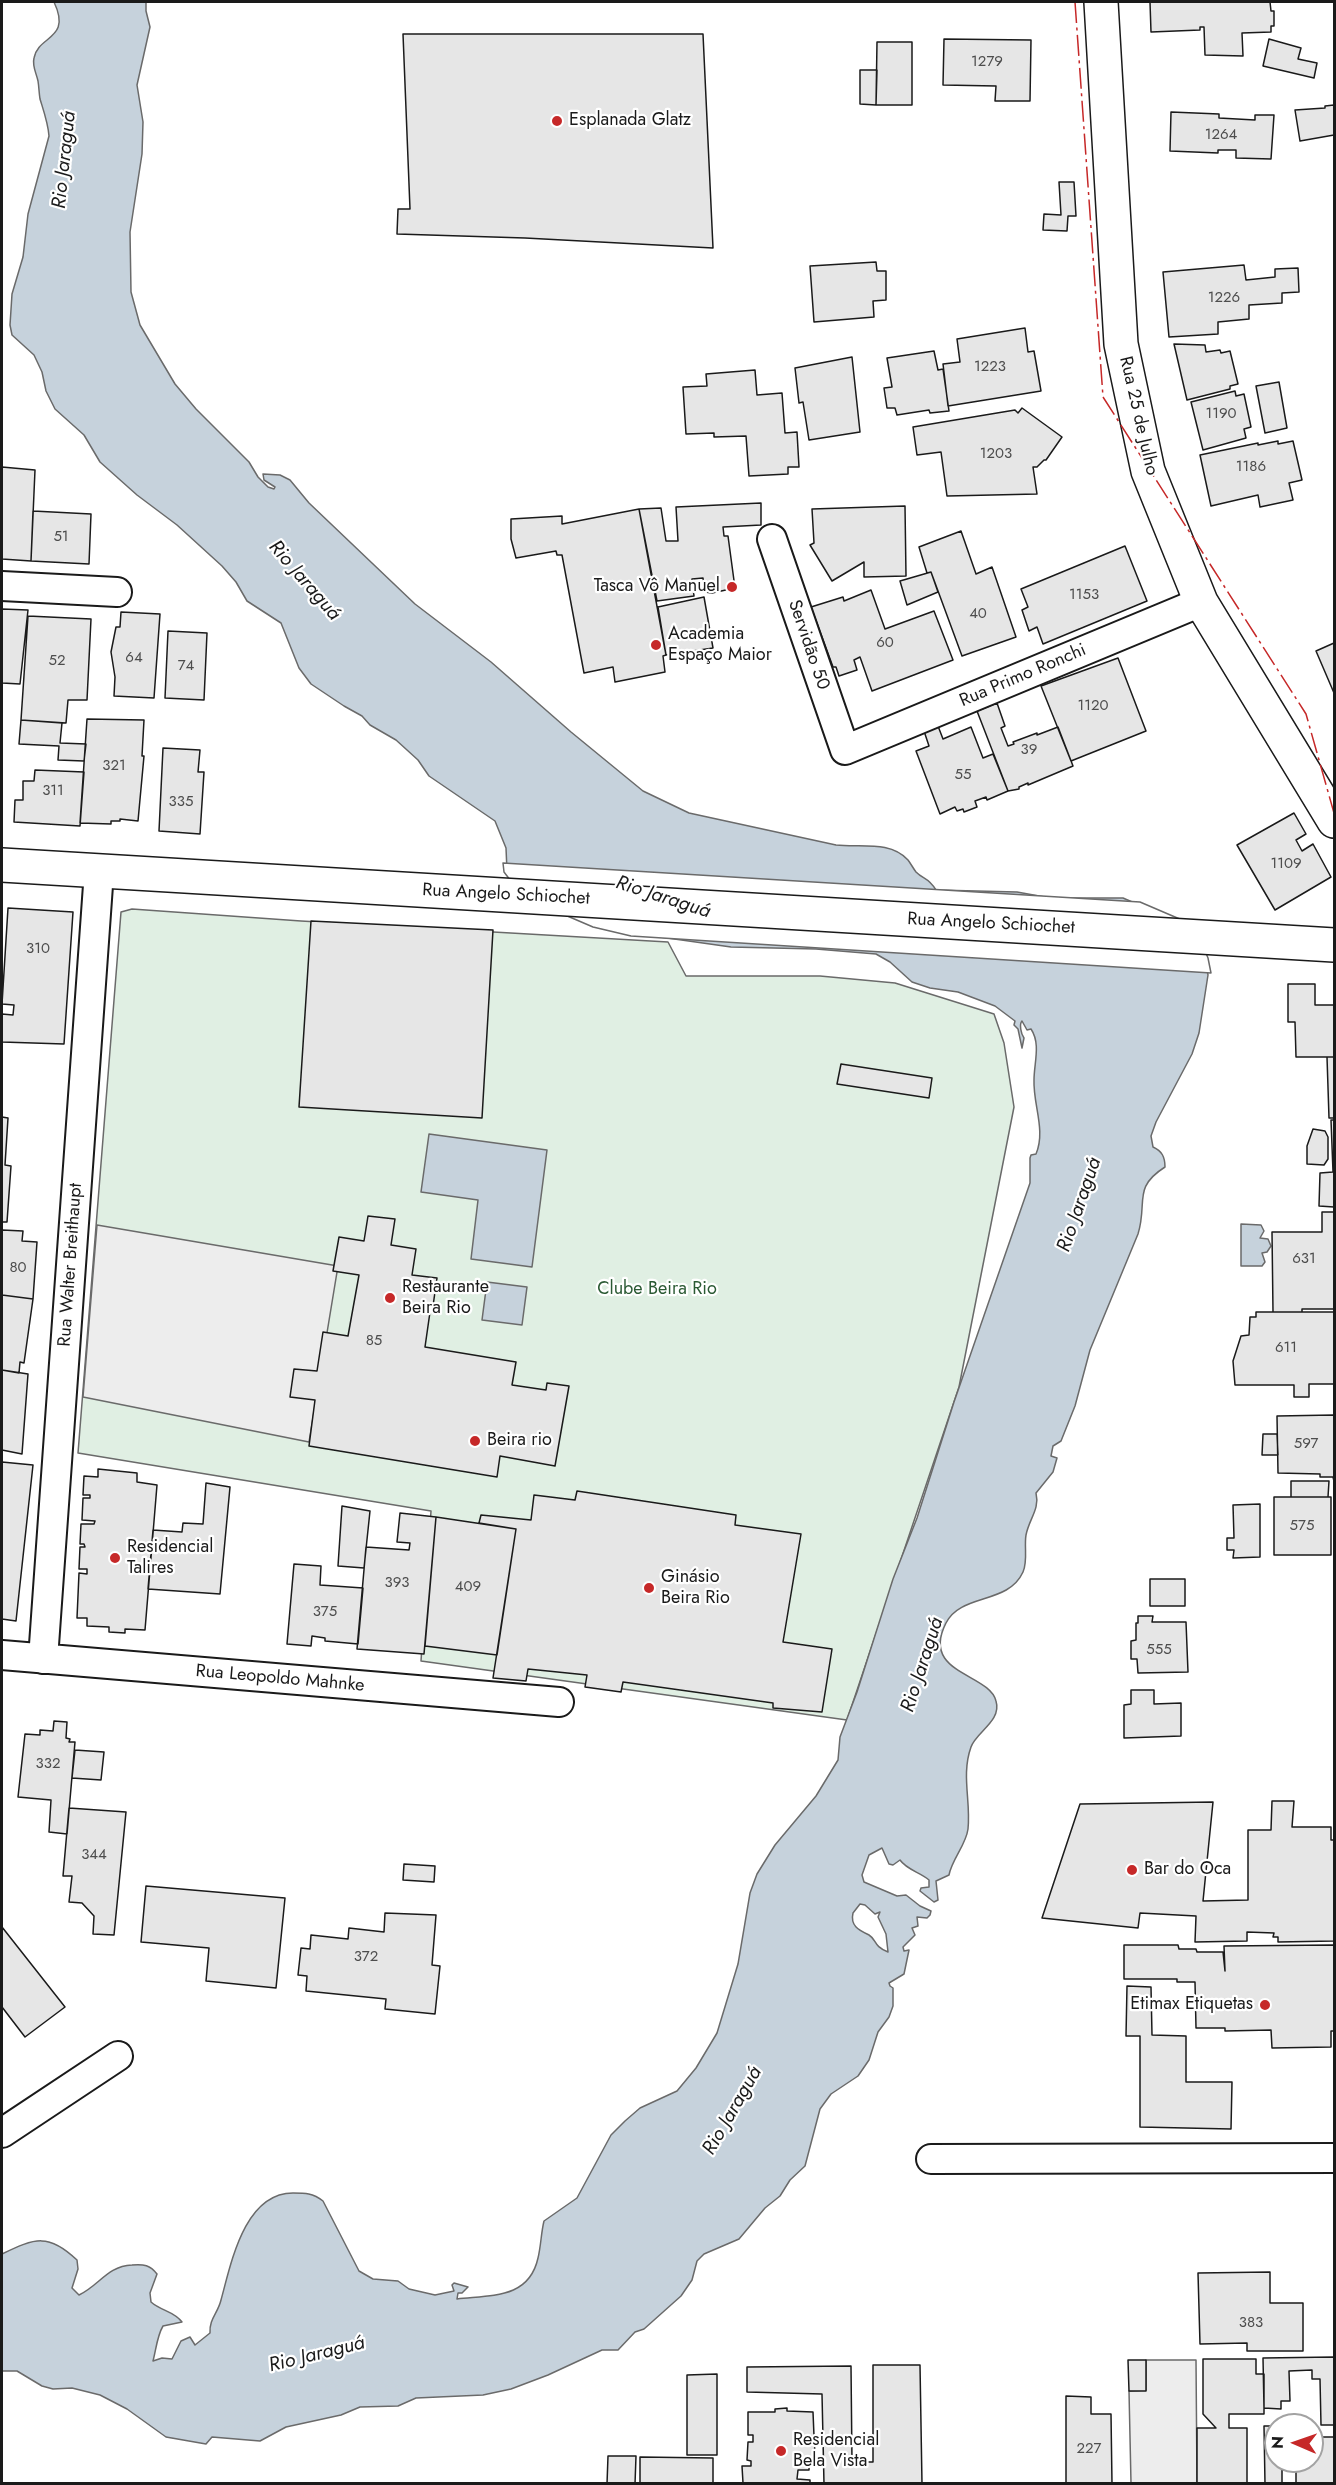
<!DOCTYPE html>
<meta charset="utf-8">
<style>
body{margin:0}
#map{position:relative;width:1336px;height:2485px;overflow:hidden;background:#fff;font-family:Jost,sans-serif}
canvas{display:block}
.frame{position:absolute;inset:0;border:3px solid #1a1a1a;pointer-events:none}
.north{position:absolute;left:1264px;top:2413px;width:60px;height:60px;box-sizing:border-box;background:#fff;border:2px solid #a3a3a3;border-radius:50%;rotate:272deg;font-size:16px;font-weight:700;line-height:24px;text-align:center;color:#1a1a1a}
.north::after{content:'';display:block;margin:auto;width:21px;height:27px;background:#c62828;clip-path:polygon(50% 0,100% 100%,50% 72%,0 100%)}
</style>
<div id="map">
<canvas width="1336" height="2485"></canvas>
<div class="frame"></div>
<div class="north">N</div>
</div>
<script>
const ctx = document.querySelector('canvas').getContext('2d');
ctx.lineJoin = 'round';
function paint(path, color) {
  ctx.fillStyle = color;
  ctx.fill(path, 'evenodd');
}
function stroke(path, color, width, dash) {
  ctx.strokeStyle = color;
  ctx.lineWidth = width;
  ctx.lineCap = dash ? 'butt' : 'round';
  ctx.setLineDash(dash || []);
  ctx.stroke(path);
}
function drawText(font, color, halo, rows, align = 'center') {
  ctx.font = font + ' Jost,sans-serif';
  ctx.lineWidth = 4.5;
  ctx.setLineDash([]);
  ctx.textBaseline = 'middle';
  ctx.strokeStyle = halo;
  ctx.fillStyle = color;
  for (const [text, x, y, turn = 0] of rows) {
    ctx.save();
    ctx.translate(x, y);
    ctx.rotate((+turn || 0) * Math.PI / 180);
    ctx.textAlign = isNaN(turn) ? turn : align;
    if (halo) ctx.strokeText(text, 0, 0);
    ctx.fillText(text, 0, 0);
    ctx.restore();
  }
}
const green = new Path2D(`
 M132,909L301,921L668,942L686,976H820L895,983L994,1014L1004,1043L1014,1107L959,1387L847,1720L421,1661L431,1511L78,1453L121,912Z`);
const parking = new Path2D(`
 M97,1225L338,1266L309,1442L83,1397Z
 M1146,2360H1196L1197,2483H1131L1129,2391L1146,2390Z`);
const water = new Path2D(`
 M54,2H146V11L150,27L137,85L143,122L142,154L130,232L131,292L140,325L175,384L196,409L249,462L258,477L268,487L274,489L275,487L264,480L263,474L280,475L290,480L309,503L415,604L491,662L571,732L643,791L689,813L836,845C860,848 890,840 908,860C911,864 913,868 916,872C924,880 928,877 936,890L1017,892L1050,898H1123L1181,923L1205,959L1208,975L1199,1033L1192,1054L1156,1122L1151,1136L1153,1147C1162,1151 1165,1157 1165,1167C1132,1188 1148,1202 1138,1234L1090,1350L1075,1406L1061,1441L1053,1446L1051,1456L1057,1458L1053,1472L1036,1493C1040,1509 1029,1519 1026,1535C1024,1547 1028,1561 1023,1572C1008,1605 961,1593 946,1623C920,1674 989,1673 996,1701C1002,1721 976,1732 971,1747C961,1775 971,1801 968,1829C966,1845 952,1859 949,1875L936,1881L938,1900L934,1902L920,1891L921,1888L929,1887V1880C920,1872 907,1870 900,1860L893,1865L889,1864L882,1848L869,1855L862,1875L864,1882L897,1896L906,1895L920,1906L931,1911L930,1915L927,1918L917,1917L918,1926L912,1928L915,1935L903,1947L904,1951L909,1950L904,1974L889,1983L890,1986L893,1988V2006L889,2017L878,2032L869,2060L858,2076L831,2094L820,2109L805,2166L790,2180L780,2196L765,2208L739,2239L704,2254L697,2261L692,2280L681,2296L644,2329L635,2332L618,2350H602L548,2375L511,2389L483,2395L416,2398L398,2406L360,2407L341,2415L286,2427L260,2441L212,2437L206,2444L166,2437L127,2409L100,2395L72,2388L53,2389L42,2386L17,2371H2V2254C35,2238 49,2233 77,2260L78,2269L72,2288L79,2295C99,2286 107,2266 132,2265C144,2264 150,2265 157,2274L150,2293L151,2302C161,2311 174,2311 182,2322L163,2326C157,2336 156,2350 153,2361L162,2358L172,2359L181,2341L190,2337L195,2345L210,2333C209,2319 218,2313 221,2300C231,2264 244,2193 293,2193C305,2193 313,2193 323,2201L359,2271L373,2279L398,2281L409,2289L435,2295L454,2291L452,2285L454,2283L468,2287L462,2293H458L457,2299C491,2295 529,2299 538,2258C541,2246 541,2233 544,2221L577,2198L611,2135L625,2121L640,2108L677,2091L696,2068L717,2033L738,1964L750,1893L757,1874L775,1845L816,1796L838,1760L840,1737L857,1692L893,1579L917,1518L954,1402L1030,1183V1158L1031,1155L1036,1154C1046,1130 1033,1105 1034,1080C1034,1063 1041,1044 1031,1029L1027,1030L1022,1021C1019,1024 1021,1034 1024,1038L1022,1048L1018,1029L1014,1025L1015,1021L995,1006L958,992L930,988L912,982L890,962L876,954L816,949L731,947L632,933L507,871L506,848L495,821L429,776L418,760L396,740L370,725L362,716L344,706L311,684L299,668L281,623L247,601L236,582L222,566L177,525L137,495L100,462L84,435L55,409L46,391L42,372L34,355L12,335L10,325L12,294L23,257L28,214L49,136C48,123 44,112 40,99C39,93 39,87 38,81C36,72 32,66 34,58C38,35 72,40 54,2ZM860,1904L865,1905L875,1914L880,1912L878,1917L886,1934L888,1952C873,1946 877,1940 869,1935C859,1930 850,1926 853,1913Z
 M429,1134L547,1150L532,1267L471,1259L478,1200L421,1192Z
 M1241,1224L1261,1225L1264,1231L1260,1238L1268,1239L1271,1246L1267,1252L1262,1253L1265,1262L1262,1266H1241Z
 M487,1282L527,1287L522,1325L482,1320Z`);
const pier = new Path2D(`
 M503,863L1140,902L1182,920L1197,931L1208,958L1211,973L631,936L593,927L523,897L504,872Z`);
const building = new Path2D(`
 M1150,2H1270L1271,11H1274V26H1271V32L1242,33L1243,56L1205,55L1204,27H1200V30L1151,32Z
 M403,34H703L713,248L525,238L397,234L398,209H410Z
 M944,39L1031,40L1030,101H995L996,86L943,85Z
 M1269,39L1301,48L1298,59L1317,63L1314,78L1263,66Z
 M877,42H912V105H876Z
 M860,70H877L876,105L860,104Z
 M1334,105V135L1300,141L1295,110L1325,108V106Z
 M1171,112L1219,114V118L1255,120V115H1274L1271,159L1236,158V150H1218V153L1170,151Z
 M1059,182H1074L1076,216H1068L1067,231L1043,230L1044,214L1061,215Z
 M876,262L877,271H886V300L873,301L874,317L814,322L810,266Z
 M1244,265L1246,280L1275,277V269L1298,268L1299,292L1282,293V303L1249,305V319L1218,322V334L1169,337L1163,272Z
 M1025,328L1028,352L1034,351L1041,391L948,406L943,364L960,362L957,339Z
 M1174,344L1205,345L1206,352L1220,350L1221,353L1230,351L1238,384L1230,386V389L1187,400Z
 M934,351L938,370L943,369L949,411L930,413L929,410L897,415L895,408H887L884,388L892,387L887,358Z
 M852,357L860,432L809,440L803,402L799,403L795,368Z
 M755,370L757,395L782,393L785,433L797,432L799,467H788V474L749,476L746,436L714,437V433L686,434L683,387L707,386L706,374Z
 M1279,382L1287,428L1265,433L1256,386Z
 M1235,391L1236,396L1244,394L1251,427L1244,429L1246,438L1203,450L1191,402Z
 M1022,408L1062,437L1046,460H1044L1037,467H1033L1037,494L947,496L941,452L917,455L913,427L1015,410L1018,413Z
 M1278,441V444L1293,441L1302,480L1289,483L1293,500L1260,507L1258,495L1211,506L1200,455L1258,443V445Z
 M2,467L35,470L31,561L2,559Z
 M761,503V525L723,527L724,536H728L735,588L712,593L705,592L703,578L692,579L694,596L657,601L639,509L661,508L666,541H678L676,507Z
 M905,506L906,576L864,577V562L832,581L810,545L814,543L812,509Z
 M639,509L666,655L663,656L665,672L615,682L613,667L584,673L562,555H557L556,551L516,558L511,539V519L562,516V524Z
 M33,511L91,514L89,564L31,561Z
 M961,531L976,574L992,567L1016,637L962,656L931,572L927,573L919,547Z
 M1125,546L1147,601L1043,644L1037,627L1029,631L1022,610L1028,607L1021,589Z
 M931,572L938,592L907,605L900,581Z
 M871,590L885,629L934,611L953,660L872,691L860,657L854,660L857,670L839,676L836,667H833L811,607L843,597L844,601Z
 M704,597L713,648L666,655L658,607Z
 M2,609L28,610L20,684L2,683Z
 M121,612L160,614L154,698L114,696L115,677L111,652L116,627H120Z
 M28,616L91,619L87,700H68L66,723L21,720Z
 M168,631L207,633L204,700L165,698Z
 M1334,643V693L1316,651Z
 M1118,658L1146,731L1071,761L1041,686Z
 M997,703L1005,726L1001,728L1008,746L1014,744L1013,742L1037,733V735L1058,727L1073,766L1028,785V783L1019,787V789L1008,791L977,711Z
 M87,719L144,720L142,756H144L138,821L120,819V821H111V824L80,823Z
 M21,720L62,723L60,743L86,744L84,761L58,760L59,746L19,744Z
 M938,726L943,739L971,727L983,758L993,754L1008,791L987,800L986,797L975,801L977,807L964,812L963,809L957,811L955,807L940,814L916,751L929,746L924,731Z
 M163,748L200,750L198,772H204L200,834L159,831Z
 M35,770L84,772L80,826L14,822L15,800H23V781H34Z
 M1294,813L1306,834L1296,840L1302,851L1313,844L1331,877L1275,910L1237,845Z
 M8,908L73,912L64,1044L2,1042V1014L13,1015L14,1005L2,1004Z
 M311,921L493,930L482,1118L299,1107Z
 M1288,984H1315V1005H1334V1057H1296L1295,1022H1288Z
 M1327,1057H1334V1118H1329Z
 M841,1064L932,1078L929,1098L837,1084Z
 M2,1117L8,1118L5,1165L11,1166L7,1222H2Z
 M1331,1120H1334V1207L1319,1206L1320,1173L1333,1172Z
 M1313,1129L1325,1131L1328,1137V1159L1324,1165L1307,1164V1146Z
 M1322,1212H1334V1309H1302V1312H1273L1272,1232H1322Z
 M368,1216L395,1219L391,1245L416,1249L412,1275L437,1278L433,1306H429L428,1311L430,1312L425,1347L516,1362L512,1385L546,1390L547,1383L569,1386L555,1466L500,1456L497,1477L309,1446L315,1400L290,1397L294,1369L317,1371L323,1332L348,1336L359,1275L333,1271L339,1237L364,1241Z
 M2,1230L23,1231L22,1241L37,1242L33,1299L2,1295Z
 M2,1295L33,1299L24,1363L20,1362L19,1373L2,1370Z
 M1256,1312H1334V1384H1309V1397H1294V1385H1235L1233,1361L1241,1336L1249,1335L1250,1317H1256Z
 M2,1370L28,1374L22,1454L2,1450Z
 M1334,1415V1481L1333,1477H1320V1474L1278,1473L1277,1416Z
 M1263,1434H1277L1278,1455H1262Z
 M2,1462L33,1465L16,1621L2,1619Z
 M98,1469L137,1473V1482L157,1485L145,1630L125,1629V1633L109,1632V1627L87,1626V1618H77L79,1573L87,1574V1569H79L80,1547H85L84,1544H80L81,1524H94L95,1521L82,1520L83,1498H90V1495H83L84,1476L98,1477Z
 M1291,1481H1329L1328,1497H1291Z
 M206,1483L230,1487L220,1594L148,1589L153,1530L182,1532L183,1523L203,1524Z
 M577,1491L736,1515L735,1525L801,1534L783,1642L832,1649L822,1712L773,1708V1703L623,1682L621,1692L585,1687L587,1675L528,1669L526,1681L493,1678L516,1529L479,1523L481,1515L531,1520L534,1495L575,1500Z
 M1274,1497H1331V1555H1274Z
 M1260,1504V1557L1233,1558L1234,1550H1227V1538H1234L1233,1505Z
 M342,1506L370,1511L364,1568L338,1566Z
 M400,1513L436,1517L424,1654L357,1649L366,1547L409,1550L410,1543L397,1542Z
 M436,1517L516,1529L497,1655L425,1646Z
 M294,1564L321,1566L320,1585L363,1588L358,1644L325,1641V1638L312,1636L311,1646L287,1644Z
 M1150,1579H1185V1606H1150Z
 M1138,1616H1153L1152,1622H1186L1188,1672L1138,1673L1137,1659H1131V1641L1136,1640V1623H1138Z
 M1131,1690H1154V1704L1181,1703V1736L1124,1738V1705L1131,1704Z
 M54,1721L67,1722L66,1738L70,1739L69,1742H75L67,1834L49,1832L51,1800L18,1797L25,1734L40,1735V1730L53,1731Z
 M75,1750L104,1752L101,1780L72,1778Z
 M1272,1801H1294L1292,1827H1331V1840H1334V1941L1278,1942V1937H1273L1274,1933L1247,1932V1941L1195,1942L1196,1916L1140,1913L1138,1928L1042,1918L1080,1804L1213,1802L1203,1901L1248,1900V1830H1271Z
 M69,1808L126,1812L114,1935L93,1934L94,1916L82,1903L69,1902L72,1876H63Z
 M404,1864L435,1866L434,1882L403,1880Z
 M146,1886L285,1898L276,1988L206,1981L209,1948L141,1942Z
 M385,1913L436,1915L432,1965L440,1966L435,2014L385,2009L386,1999L306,1991L307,1976L298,1975L301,1948L310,1949L311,1935L348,1939L349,1928L384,1932Z
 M2,1927L65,2007L25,2037L2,2007Z
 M1124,1945H1178L1179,1949H1196L1197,1952H1223L1225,1971L1224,1946L1334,1945V2031H1331V2047L1272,2048L1271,2030L1225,2031V2028H1196L1195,1982H1177V1979H1124Z
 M1127,1986L1151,1987L1152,2035L1186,2036V2082H1232L1231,2129L1140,2127V2036H1126Z
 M1270,2272V2303H1303V2351H1247V2343L1200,2344L1198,2273Z
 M1334,2357V2425H1321L1320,2379H1312V2370L1289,2371L1290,2401H1281V2409L1264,2408L1263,2358Z
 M1203,2359H1256V2374H1264V2414H1229V2428H1247V2484H1197V2428H1216L1203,2414Z
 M1128,2360H1146V2391H1129Z
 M873,2365H920L922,2484H824L822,2394L747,2392V2367L851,2366L852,2462H873Z
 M717,2374V2455H687V2375Z
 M1066,2396L1091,2397V2414H1111L1112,2484H1066Z
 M787,2408V2411L813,2412L814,2436H809L810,2442L815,2441L814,2461L809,2460V2470H798L797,2479L810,2480V2484L743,2483L742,2466H751V2461L747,2460L748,2442H753V2435H748V2412H775V2409Z
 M1264,2426H1276V2461H1290V2470H1282V2484H1265Z
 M1312,2437H1334V2484H1296V2461H1312Z
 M608,2456H636L635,2484H607Z
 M640,2457L713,2458V2484H640Z`);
const street = new Path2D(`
 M772,539L845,750L1201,602
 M2,586L117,592
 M2,1655L559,1702
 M43,1659L99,871
 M2,2133L118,2056
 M931,2159L1334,2158`);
const secondary = new Path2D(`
 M1101,2L1121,344L1148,471L1201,602L1334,821`);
const primary = new Path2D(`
 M2,865L1334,945`);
const power = new Path2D(`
 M1075,2L1103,397L1306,714L1334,813`);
const markers = [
 [557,121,6,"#c62828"],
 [732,587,6,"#c62828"],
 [656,645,6,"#c62828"],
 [390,1298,6,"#c62828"],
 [475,1441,6,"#c62828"],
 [115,1558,6,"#c62828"],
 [649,1588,6,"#c62828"],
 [1132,1870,6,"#c62828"],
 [1265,2005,6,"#c62828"],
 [781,2451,6,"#c62828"]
];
const numberNames = [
 ["1279",987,62],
 ["1264",1221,135],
 ["1226",1224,298],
 ["1223",990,367],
 ["1190",1221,414],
 ["1203",996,454],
 ["1186",1251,467],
 ["51",61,537],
 ["1153",1084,595],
 ["40",978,614],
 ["60",885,643],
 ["64",134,658],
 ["52",57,661],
 ["74",186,666],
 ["1120",1093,706],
 ["39",1029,750],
 ["321",114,766],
 ["55",963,775],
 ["311",53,791],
 ["335",181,802],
 ["1109",1286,864],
 ["310",38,949],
 ["631",1304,1259],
 ["80",18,1268],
 ["85",374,1341],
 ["611",1286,1348],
 ["597",1306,1444],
 ["575",1302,1526],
 ["393",397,1583],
 ["409",468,1587],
 ["375",325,1612],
 ["555",1159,1650],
 ["332",48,1764],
 ["344",94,1855],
 ["372",366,1957],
 ["383",1251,2323],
 ["227",1089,2449]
];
const poiNames = [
 ["Esplanada Glatz",569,121],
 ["Tasca Vô Manuel",720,587,"right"],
 ["Academia",668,635],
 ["Espaço Maior",668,656],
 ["Restaurante",402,1288],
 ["Beira Rio",402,1309],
 ["Beira rio",487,1441],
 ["Residencial",127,1548],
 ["Talires",127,1569],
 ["Ginásio",661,1578],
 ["Beira Rio",661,1599],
 ["Bar do Oca",1144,1870],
 ["Etimax Etiquetas",1253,2005,"right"],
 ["Residencial",793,2441],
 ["Bela Vista",793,2462]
];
const streetNames = [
 ["Rua 25 de Julho",1138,416,77],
 ["Servidão 50",808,645,71],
 ["Rua Primo Ronchi",1023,676,-23],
 ["Rua Angelo Schiochet",506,895,3],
 ["Rua Angelo Schiochet",991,924,3],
 ["Rua Walter Breithaupt",71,1265,-86],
 ["Rua Leopoldo Mahnke",280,1679,5]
];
const parkNames = [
 ["Clube Beira Rio",657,1290]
];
const waterNames = [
 ["Rio Jaraguá",65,160,-84],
 ["Rio Jaraguá",304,581,49],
 ["Rio Jaraguá",663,898,18],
 ["Rio Jaraguá",1080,1205,-71],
 ["Rio Jaraguá",923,1665,-72],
 ["Rio Jaraguá",733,2111,-60],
 ["Rio Jaraguá",317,2355,-14]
];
paint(green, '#e0efe3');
stroke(green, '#6a6a6a', 1.5);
paint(parking, '#ededed');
stroke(parking, '#6a6a6a', 1.5);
paint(water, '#c6d2dc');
stroke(water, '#6a6a6a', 1.5);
paint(pier, '#fff');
stroke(pier, '#6a6a6a', 1.5);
paint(building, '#e6e6e6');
stroke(building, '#1a1a1a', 1.5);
stroke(street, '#1a1a1a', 32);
stroke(secondary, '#1a1a1a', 36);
stroke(primary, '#1a1a1a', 36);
stroke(street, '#fff', 28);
stroke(secondary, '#fff', 33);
stroke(primary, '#fff', 33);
stroke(power, '#c62828', 1.5, [21, 4.5, 3, 4.5]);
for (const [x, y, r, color] of markers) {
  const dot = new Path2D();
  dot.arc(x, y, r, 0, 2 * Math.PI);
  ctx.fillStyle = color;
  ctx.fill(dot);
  stroke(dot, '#fff', 2);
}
drawText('15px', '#4d4d4d', null, numberNames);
drawText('18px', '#1a1a1a', '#fff', poiNames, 'left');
drawText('18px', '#1a1a1a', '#fff', streetNames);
drawText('18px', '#2b5a34', '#fff', parkNames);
drawText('italic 20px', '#1a1a1a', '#fff', waterNames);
</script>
